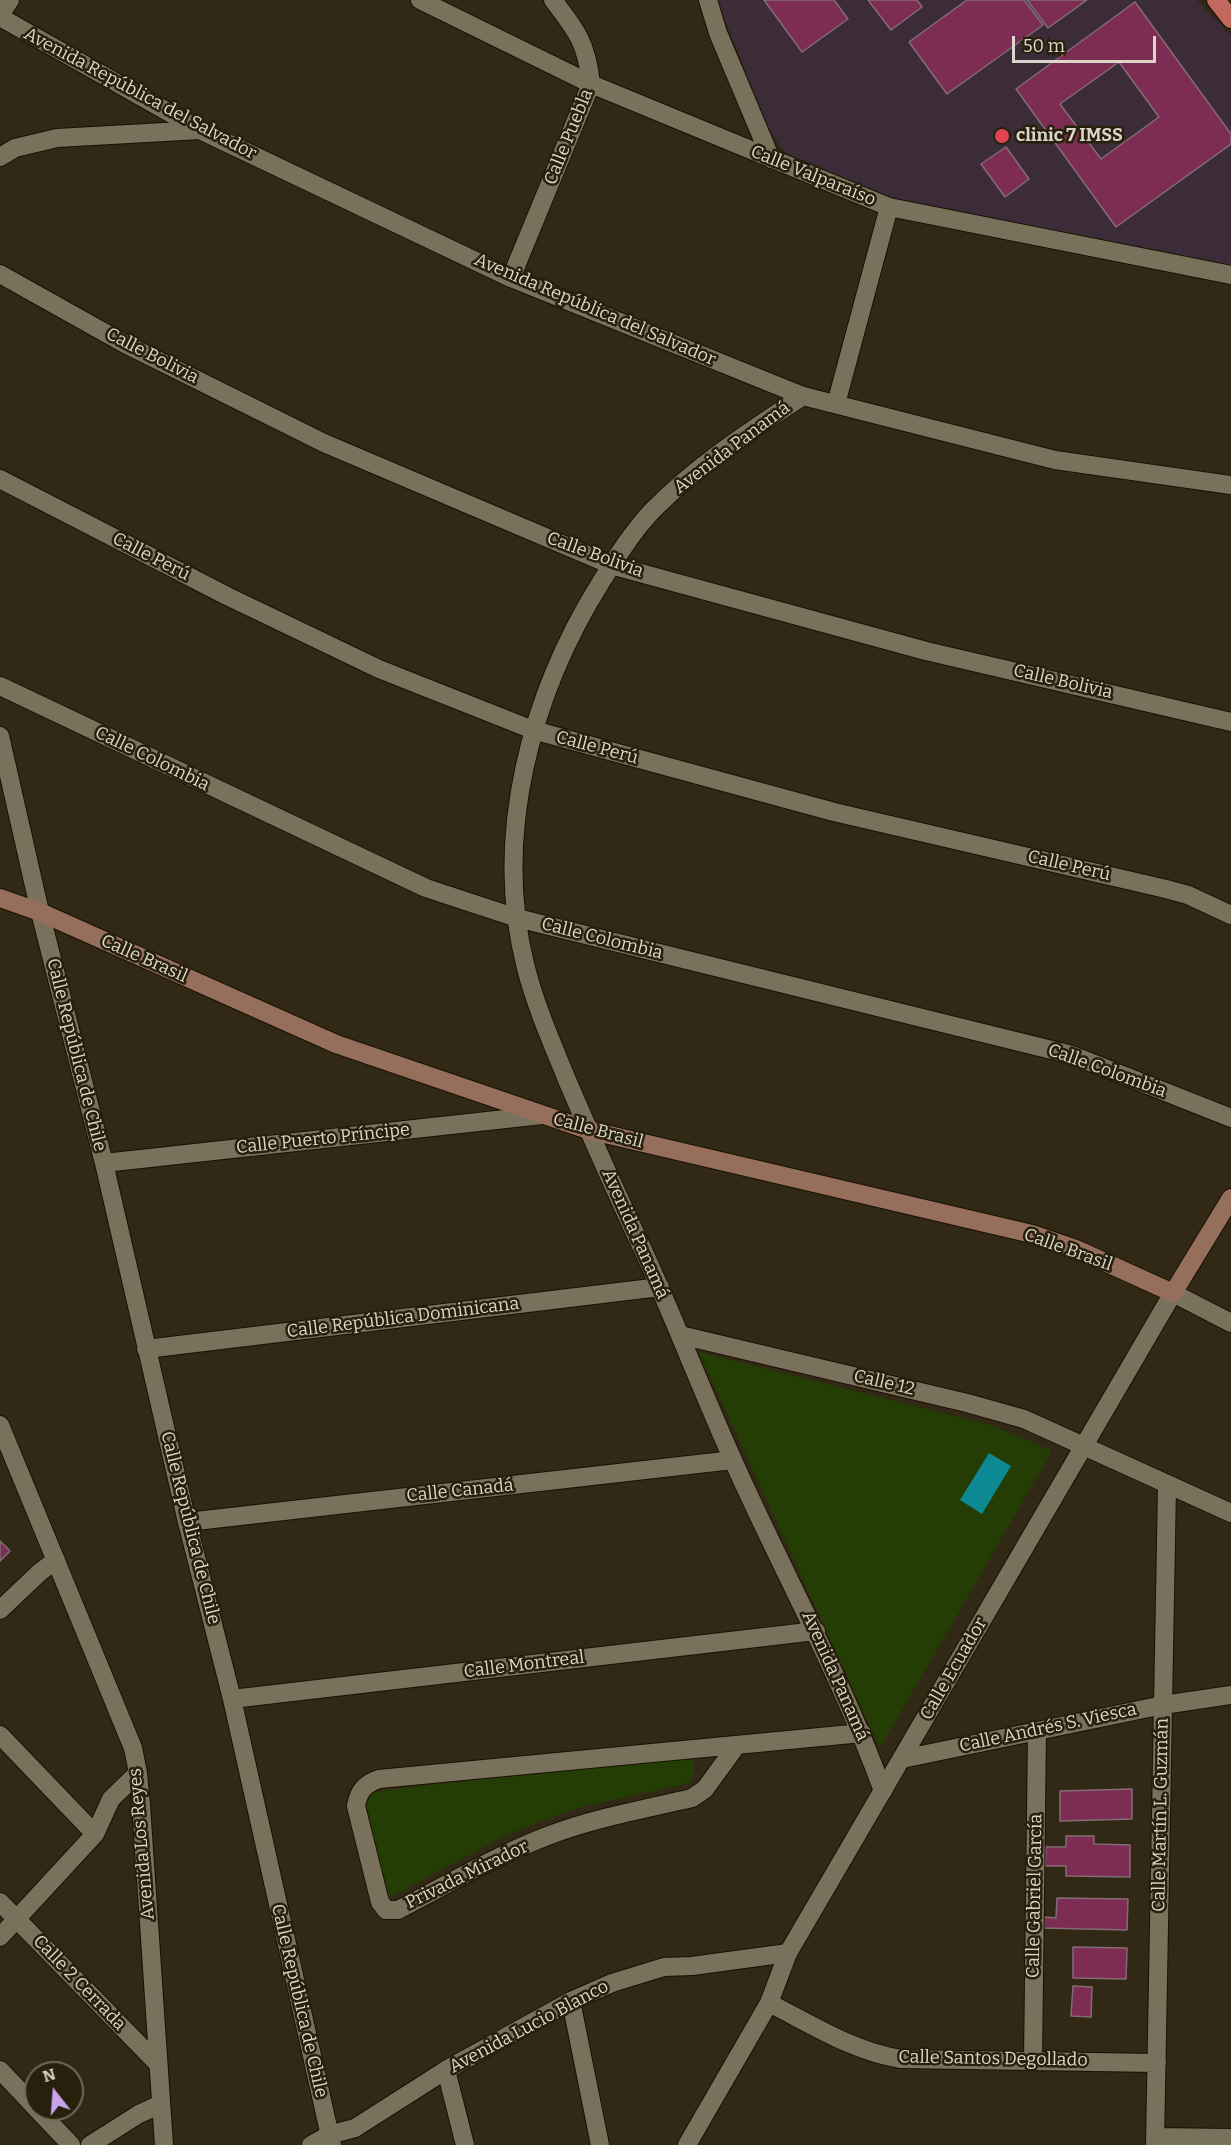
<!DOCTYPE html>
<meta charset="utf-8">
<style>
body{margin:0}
#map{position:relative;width:1231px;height:2145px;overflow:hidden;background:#312916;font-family:Bitter,serif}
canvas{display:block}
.north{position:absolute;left:24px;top:2061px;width:60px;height:60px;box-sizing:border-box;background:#27200c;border:2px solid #6f6958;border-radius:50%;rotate:343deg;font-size:16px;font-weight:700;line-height:24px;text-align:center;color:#dbd6ca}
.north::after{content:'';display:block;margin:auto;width:21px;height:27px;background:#c9a5ee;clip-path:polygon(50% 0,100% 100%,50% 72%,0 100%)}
.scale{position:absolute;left:1012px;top:36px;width:144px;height:27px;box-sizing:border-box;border:3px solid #dbd6ca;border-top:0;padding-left:8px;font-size:18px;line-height:21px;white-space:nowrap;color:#dbd6ca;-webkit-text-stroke:4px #27200c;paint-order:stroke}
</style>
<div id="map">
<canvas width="1231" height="2145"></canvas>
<div class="north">N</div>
<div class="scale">50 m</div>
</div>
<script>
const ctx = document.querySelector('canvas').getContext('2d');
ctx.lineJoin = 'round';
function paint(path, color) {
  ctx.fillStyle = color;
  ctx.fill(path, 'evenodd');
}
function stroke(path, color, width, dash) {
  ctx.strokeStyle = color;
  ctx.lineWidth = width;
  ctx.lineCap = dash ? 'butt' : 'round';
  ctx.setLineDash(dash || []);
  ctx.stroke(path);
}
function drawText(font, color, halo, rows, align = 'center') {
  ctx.font = font + ' Bitter,serif';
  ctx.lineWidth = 5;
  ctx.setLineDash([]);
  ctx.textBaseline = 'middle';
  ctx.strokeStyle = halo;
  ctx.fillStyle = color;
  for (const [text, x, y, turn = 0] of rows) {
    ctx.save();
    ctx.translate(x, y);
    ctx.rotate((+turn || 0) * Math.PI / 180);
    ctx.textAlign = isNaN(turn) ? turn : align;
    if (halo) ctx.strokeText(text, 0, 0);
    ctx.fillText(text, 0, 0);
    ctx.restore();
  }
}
const medical = new Path2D(`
 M717,0H1197L1231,36V271L889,199L804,167L781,148L766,124Z`);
const green = new Path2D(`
 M699,1352L994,1426L1052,1451L880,1748Z
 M682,1756L693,1761L694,1773L689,1783L577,1808L506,1835L387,1899L365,1800L372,1792Z`);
const water = new Path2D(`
 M989,1453L1011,1466L982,1514L960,1500Z`);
const building = new Path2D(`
 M764,0H834L848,19L802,52Z
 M868,0H917L922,7L891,30Z
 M967,0H1024L1043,25L947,94L909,42Z
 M1027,0H1087L1048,28Z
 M1135,2L1231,134V144L1116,227L1016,89ZM1119,62L1159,117L1101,159L1060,104Z
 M1006,147L1029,179L1005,197L981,164Z
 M0,1541L10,1551L0,1561Z
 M1132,1789V1819L1060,1821V1791Z
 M1066,1836H1094V1844L1130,1845V1877L1066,1876V1866H1045L1046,1847H1066Z
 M1057,1898L1128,1899L1127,1930L1044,1928V1917L1056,1918Z
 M1073,1947L1127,1948L1126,1979L1073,1978Z
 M1073,1986L1092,1987L1091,2017L1071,2016Z`);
const minor = new Path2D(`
 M420,0L591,84L889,207L1231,275
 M708,0L718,33L771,159
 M0,15L10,0
 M0,157L15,148L57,138L200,130
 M0,274L125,344L324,443L611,565L926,651L1231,722
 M511,278L591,84C587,44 577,31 553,0
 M803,396C750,431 697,465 652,511C633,531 616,558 601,582C531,694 492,837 526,968C536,1007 552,1043 567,1080C593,1141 620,1201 648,1261C677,1326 703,1393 732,1458C782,1571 841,1675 883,1791
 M836,404L889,207
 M0,479L227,596L379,669L533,730L834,812L1166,889L1188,895L1231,915
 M0,686L426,888L517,918L1072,1055L1231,1118
 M0,736L40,912L104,1163L187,1522L232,1699L332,2145
 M104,1163L542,1115
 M1173,1293L1231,1323
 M680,1335L967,1403L1024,1419L1231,1513
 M146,1349L660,1287
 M0,1425L133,1748L138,1773L141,1805L164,2145
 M187,1522L733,1460
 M0,1610L40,1572L56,1560
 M232,1699L816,1631
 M0,1735L95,1834
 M737,1745L705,1789L692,1798C645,1809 595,1818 550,1835C497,1855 448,1884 398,1910H386L380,1902L356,1806C359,1790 365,1784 379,1779L862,1733
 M902,1759L1163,1705L1231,1695
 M0,1902L158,2064
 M0,1937L95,1834L111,1799L138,1773
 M571,2001L600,2145
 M769,2003C811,2024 854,2052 901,2059L1157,2063
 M1033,2061L1037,1731
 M0,2070L36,2108
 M446,2070L465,2145
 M37,2109L71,2145
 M1155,2137L1231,2138
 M90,2145L139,2114L161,2104
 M687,2145L769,2003L788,1953
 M1155,2145L1167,1486`);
const tertiary = new Path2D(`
 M0,17L200,130L511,278L803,396L1055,460L1231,485
 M311,2145L329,2135L355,2128L446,2070L571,2001L612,1983L664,1967L692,1966L788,1953L1173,1293`);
const secondary = new Path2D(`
 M0,898L40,912L336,1044L588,1130L1032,1234L1076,1249L1173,1293L1231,1198`);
const trunk = new Path2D(`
 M1216,0L1231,19`);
const markers = [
 [1002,136,8,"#e0444e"]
];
const streetNames = [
 ["Avenida República del Salvador",140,94,28],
 ["Calle Puebla",569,137,-68],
 ["Calle Valparaíso",813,176,22],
 ["Avenida República del Salvador",595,310,23],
 ["Calle Bolivia",152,356,27],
 ["Avenida Panamá",732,448,-37],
 ["Calle Bolivia",595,555,20],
 ["Calle Perú",151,557,27],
 ["Calle Bolivia",1063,682,13],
 ["Calle Perú",597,748,15],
 ["Calle Colombia",152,759,26],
 ["Calle Perú",1069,866,13],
 ["Calle Colombia",602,939,14],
 ["Calle Brasil",144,959,24],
 ["Calle República de Chile",76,1055,76],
 ["Calle Colombia",1107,1071,20],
 ["Calle Brasil",598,1131,15],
 ["Calle Puerto Príncipe",323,1139,-6],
 ["Avenida Panamá",635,1234,66],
 ["Calle Brasil",1068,1250,20],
 ["Calle República Dominicana",403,1318,-7],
 ["Calle 12",884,1383,13],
 ["Calle Canadá",460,1491,-6],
 ["Calle República de Chile",190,1528,76],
 ["Calle Montreal",524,1665,-7],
 ["Calle Ecuador",954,1669,-60],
 ["Avenida Panamá",835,1676,66],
 ["Calle Andrés S. Viesca",1048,1728,-12],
 ["Calle Martín L. Guzmán",1161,1815,-89],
 ["Avenida Los Reyes",142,1844,-95],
 ["Privada Mirador",467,1875,-26],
 ["Calle Gabriel García",1035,1896,-89],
 ["Calle 2 Cerrada",79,1983,46],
 ["Calle República de Chile",299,2001,77],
 ["Avenida Lucio Blanco",529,2027,-28],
 ["Calle Santos Degollado",993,2059,1]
];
const poiNames = [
 ["clinic 7 IMSS",1016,136]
];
paint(medical, '#3c2c37');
paint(green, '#233d04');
paint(water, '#0d8993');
paint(building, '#7d2c53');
stroke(building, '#846c75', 1.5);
stroke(minor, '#191202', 20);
stroke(tertiary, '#191202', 20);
stroke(secondary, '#191202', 20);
stroke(trunk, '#191202', 20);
stroke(minor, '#79715b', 18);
stroke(tertiary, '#79715b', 18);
stroke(secondary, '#956e5c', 18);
stroke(trunk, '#c2685e', 18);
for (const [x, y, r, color] of markers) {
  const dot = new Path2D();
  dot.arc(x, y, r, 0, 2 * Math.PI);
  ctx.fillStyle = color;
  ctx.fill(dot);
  stroke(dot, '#27200c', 2);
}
drawText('18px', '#dbd6ca', '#27200c', streetNames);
drawText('bold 18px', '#dbd6ca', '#27200c', poiNames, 'left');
</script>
